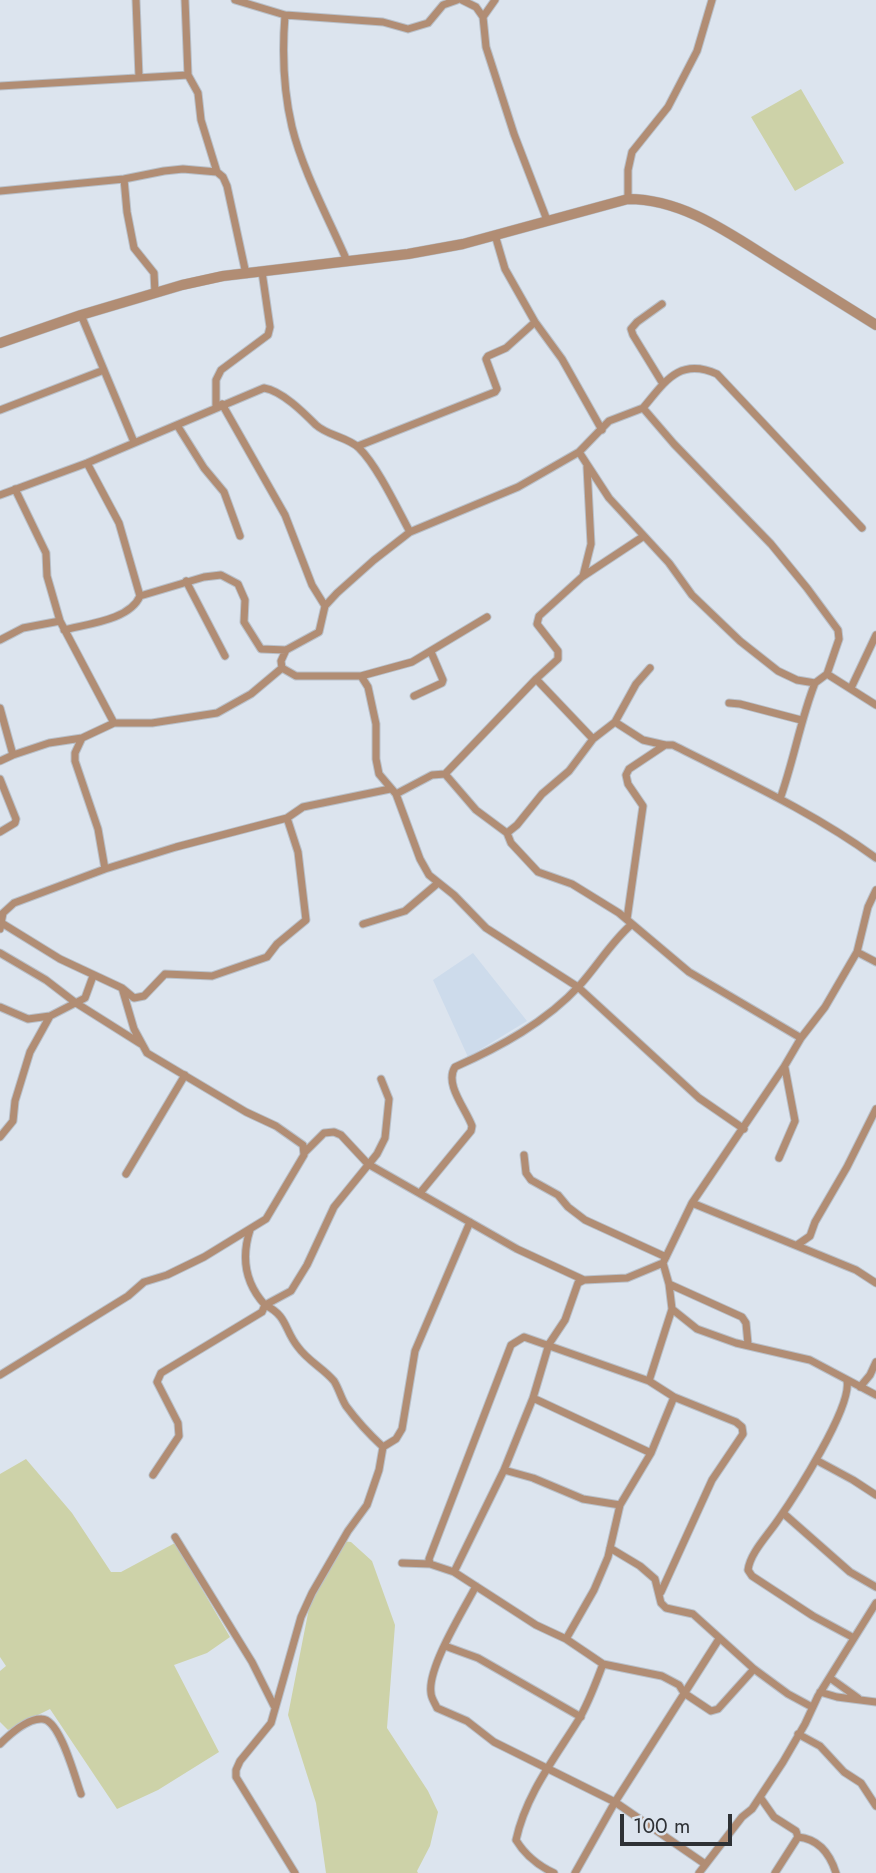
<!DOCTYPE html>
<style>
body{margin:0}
#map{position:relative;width:876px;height:1873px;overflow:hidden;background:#dce4ee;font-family:Jost,sans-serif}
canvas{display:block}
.scale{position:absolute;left:620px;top:1814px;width:112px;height:32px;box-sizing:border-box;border:4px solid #2e3135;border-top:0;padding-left:9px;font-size:21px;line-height:24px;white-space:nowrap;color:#2e3135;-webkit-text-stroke:5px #dce4ee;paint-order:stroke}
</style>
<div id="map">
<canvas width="876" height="1873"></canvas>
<div class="scale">100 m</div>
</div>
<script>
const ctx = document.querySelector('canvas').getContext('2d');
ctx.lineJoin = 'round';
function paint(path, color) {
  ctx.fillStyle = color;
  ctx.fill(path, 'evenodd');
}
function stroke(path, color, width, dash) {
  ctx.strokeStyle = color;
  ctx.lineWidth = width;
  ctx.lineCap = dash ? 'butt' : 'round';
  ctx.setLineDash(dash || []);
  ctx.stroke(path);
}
const built = new Path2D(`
 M473,953L527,1021L468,1057L433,980Z`);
const green = new Path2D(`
 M801,89L844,163L795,191L751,117Z
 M26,1459L72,1513L111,1572H121L175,1543L230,1637L207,1653L174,1665L219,1752L158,1790L117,1809L50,1709L8,1730L0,1722V1671L6,1666L0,1657V1474Z
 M342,1541L351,1542L372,1561L395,1625L387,1728L428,1791L438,1812L430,1846L417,1871L418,1873H326L316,1803L288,1715L311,1598Z`);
const minor = new Path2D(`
 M136,0L139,77
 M185,0L188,75L198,93L201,120L217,172L223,177L227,186L246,274
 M235,0L285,15L383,22L408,29L428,23L443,5L457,0
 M462,0L476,7L483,17L486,47L514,134L547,220
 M285,15C282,53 283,89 292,127C303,172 329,219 347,261
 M483,17L495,0
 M0,86L188,75
 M124,179L127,212L134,248L154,273L155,293
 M0,191L124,179L164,171L183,169L217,172
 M628,199V170L632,152L668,107L697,51L712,0
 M495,235L505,269L535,322L562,359L602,430
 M662,304L637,322L631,329L633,335L663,384
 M81,315L134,442
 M222,404L285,515L312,585L325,606
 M216,408V380L221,370L268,335L270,327L262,272
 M643,408C665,382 679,357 717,374L862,528
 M0,410L104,370
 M177,425L204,468L224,492L240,536
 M358,446L495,392L497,389L486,359L488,356L506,348L535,322
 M15,489L46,553L47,576L60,621L114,723
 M0,495L87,463L264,388C282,391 303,412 316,425C328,436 348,437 359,448C378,467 397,508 410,532
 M583,576L591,544L587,467
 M186,581L225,656
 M140,596L204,577L221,575L238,584L245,600L244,622L261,649L286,650L319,632L325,606L337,593L374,560L410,532L518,487L579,452L609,421L643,408L674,444L771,544L807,588L838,630L839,639L827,674L815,683L797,680L778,671L740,641L692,595L669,563L609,498L579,452
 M64,630C87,624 130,620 140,596L119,523L87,463
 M0,640L23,628L60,621
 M286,650L281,661L282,668L296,676H361L412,662L487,617
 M827,674L876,705
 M361,676L368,687L376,724V759L379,774L396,794L420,859L429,875L454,895L486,928L578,987L699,1098L744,1129
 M851,688L876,635
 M414,696L442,683L443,680L431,652
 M729,703L740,704L801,720
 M0,708L13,755L0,761
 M615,722L636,684L650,668
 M593,739L536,679L558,659V651L537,624L539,616L582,577L644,536
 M13,755L49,743L82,738
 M445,774L536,679
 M0,779L16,819L15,823L0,832
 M396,794L432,775L445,774L476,810L507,833
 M780,799C794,760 800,721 815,683
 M105,869L98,829L75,761V753L82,738L114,723H152L217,713L251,694L282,668
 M627,919L643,806L628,784L626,775L629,769L665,745
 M0,922L60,959L122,988L134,998L144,996L165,974L212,976L267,957L277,944L306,920L298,852L287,818
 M363,924L405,911L438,883
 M0,929L3,913L14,903L105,869L176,847L287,818L303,807L390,789
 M857,952L876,962
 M0,953L46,980L76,1003L141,1044
 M0,1007L28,1019L50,1016
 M801,1038L689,972L619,913L572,884L538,872L511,843L507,833L517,825L542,794L569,771L593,739L615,722L643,740L665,745H673C742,780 813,812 876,858
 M0,1137L13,1121L15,1101L30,1052L50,1016L85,998L93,976
 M305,1152L324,1133L334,1132L341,1135L368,1164L517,1249L584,1280
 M524,1155L526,1173L531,1180L558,1195L568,1207L585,1220L666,1257
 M779,1158L795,1121L785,1068
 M126,1174L185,1075
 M420,1193L471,1131L472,1126C466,1109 444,1084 455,1067C500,1047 546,1022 580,985C598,965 612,941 632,924
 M692,1203L856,1270L876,1283
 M797,1245L810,1236L815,1222L847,1167L876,1109
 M669,1284L742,1317L746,1323L748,1344
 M672,1309L697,1329L736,1343L810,1360L876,1395
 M0,1375L128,1296L144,1282L167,1275L204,1257L266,1219L304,1155L303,1145L276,1126L246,1112L147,1053L134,1029L122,988
 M649,1381L524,1337L511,1345L429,1559L430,1564L454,1572L504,1470L533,1398L549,1344L565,1320L578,1283L584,1280L627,1278L663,1263
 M847,1381C852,1407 795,1496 778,1520C768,1535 750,1553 748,1570L752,1576L813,1616L854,1638
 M860,1387L870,1375L876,1362
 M533,1398L651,1453
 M383,1447L396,1439L402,1429L415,1351L470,1222
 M816,1460L853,1480L876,1495
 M504,1470L533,1478L583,1499L620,1505
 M153,1475L179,1436L178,1423L157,1382L161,1373L262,1312L265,1305C245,1283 241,1258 250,1230
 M783,1513L850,1572L876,1587
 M175,1537L252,1662L274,1706
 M610,1548L640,1566L655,1579L661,1603L666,1608L693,1614L754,1669L788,1694L812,1707
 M402,1563L430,1564
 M454,1572L536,1625L566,1639L603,1664
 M476,1586C464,1609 427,1668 431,1693C431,1698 435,1703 437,1708L467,1721L494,1742L615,1802L705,1864
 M661,1592L712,1480L743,1434L742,1427L736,1422L674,1397
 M566,1639L594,1590L608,1557L620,1505L651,1453L674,1397L649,1381L672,1309L669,1284L663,1263L692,1203L784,1067L801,1038L825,1007L857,952L868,907L876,890
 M445,1646L478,1658L581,1717
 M830,1678L858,1698
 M820,1692L837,1697L876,1702
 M798,1734L820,1746L844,1772L861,1783L876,1806
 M0,1744C9,1735 28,1718 42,1719C60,1719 75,1778 81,1794
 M760,1797L774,1817L796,1831L798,1837L775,1873
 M798,1837C819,1839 830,1854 836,1873
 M295,1873L236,1777V1770L240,1761L271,1723L301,1617L312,1593L348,1531L367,1505L379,1470L383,1447C369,1434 357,1421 346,1406C341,1398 339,1389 334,1381C323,1368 308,1361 298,1347C284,1330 288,1316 265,1305L291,1291L307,1265L334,1207L377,1154L385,1138L389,1099L381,1079
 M554,1873C539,1866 525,1855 516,1840C526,1794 555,1758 579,1719C589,1702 596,1682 603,1664L662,1676L679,1685L684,1693L711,1711L718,1709L754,1669
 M575,1873L615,1802L719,1639
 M699,1873L742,1817L752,1809L783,1762L805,1724L818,1696L876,1603`);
const tertiary = new Path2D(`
 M0,343L81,315L182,285L223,276L408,254L463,244L628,199C685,199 733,236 780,265C812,285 844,305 876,325`);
paint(built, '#cddbeb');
paint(green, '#cdd2a8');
stroke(minor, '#b9c0c9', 9);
stroke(tertiary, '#b9c0c9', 11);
stroke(minor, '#b18d74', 7);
stroke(tertiary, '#b18d74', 10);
</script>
